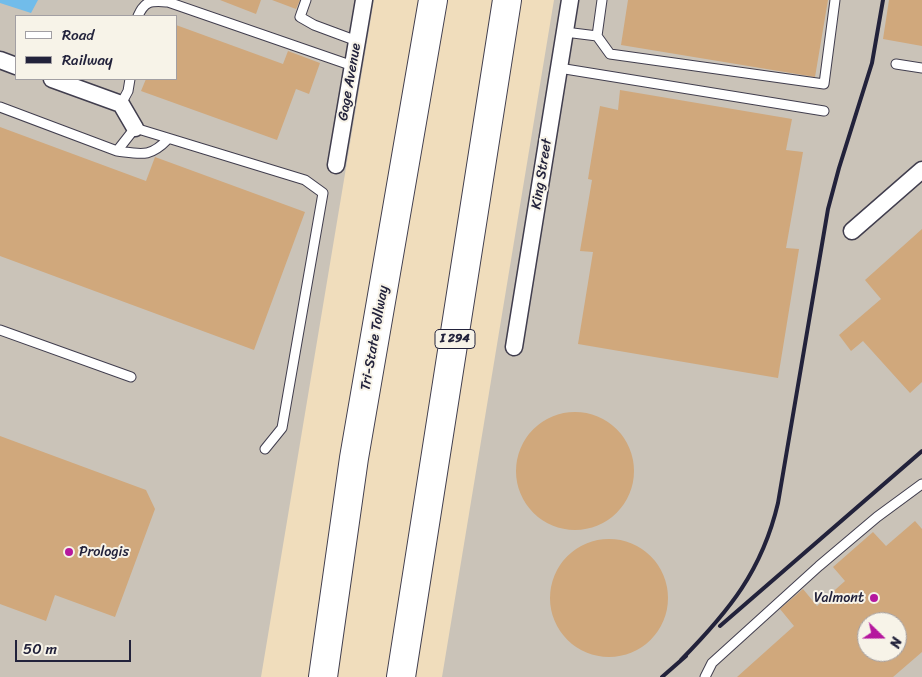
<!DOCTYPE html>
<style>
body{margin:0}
#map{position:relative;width:922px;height:677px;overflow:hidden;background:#f0ddbc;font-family:Sriracha,sans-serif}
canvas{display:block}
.legend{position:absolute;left:15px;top:15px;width:162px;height:65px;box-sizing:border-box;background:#f7f3e8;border:1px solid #a29fa3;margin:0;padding:6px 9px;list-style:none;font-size:15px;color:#22223b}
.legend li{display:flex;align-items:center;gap:10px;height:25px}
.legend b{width:25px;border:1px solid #a29fa3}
.north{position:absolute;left:857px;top:612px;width:50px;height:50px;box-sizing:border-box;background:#f7f3e8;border:1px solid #a29fa3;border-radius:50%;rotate:112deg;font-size:14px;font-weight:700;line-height:20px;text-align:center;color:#22223b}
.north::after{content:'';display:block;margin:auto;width:18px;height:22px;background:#b5179e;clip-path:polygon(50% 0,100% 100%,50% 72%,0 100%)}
.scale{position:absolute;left:15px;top:640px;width:116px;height:22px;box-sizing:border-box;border:2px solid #22223b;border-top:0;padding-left:6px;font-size:15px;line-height:18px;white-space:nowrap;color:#22223b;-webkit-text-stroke:4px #f7f3e8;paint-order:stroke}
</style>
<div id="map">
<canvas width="922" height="677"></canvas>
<ul class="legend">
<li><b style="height:6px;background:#fff"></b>Road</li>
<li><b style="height:6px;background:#22223b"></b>Railway</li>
</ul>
<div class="north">N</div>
<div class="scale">50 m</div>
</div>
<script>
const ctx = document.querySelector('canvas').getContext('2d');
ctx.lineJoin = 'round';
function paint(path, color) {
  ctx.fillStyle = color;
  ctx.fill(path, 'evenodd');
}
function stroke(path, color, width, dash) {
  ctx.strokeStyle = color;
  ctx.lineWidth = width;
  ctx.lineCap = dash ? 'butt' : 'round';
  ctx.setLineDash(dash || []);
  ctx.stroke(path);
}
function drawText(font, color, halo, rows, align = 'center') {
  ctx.font = font + ' Sriracha,sans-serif';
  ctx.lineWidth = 4;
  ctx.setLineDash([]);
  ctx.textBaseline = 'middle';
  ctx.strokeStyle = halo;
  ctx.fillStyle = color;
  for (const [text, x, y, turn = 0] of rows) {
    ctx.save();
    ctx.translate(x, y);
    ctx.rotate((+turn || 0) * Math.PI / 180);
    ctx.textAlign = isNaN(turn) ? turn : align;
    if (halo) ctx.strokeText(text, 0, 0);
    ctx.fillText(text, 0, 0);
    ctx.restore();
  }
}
const industrial = new Path2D(`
 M0,0H374L261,677H0ZM16,16H176V79H16Z
 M554,0H922V677H442ZM867,622H897V652H867Z`);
const water = new Path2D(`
 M0,0H38L31,13L0,3Z`);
const building = new Path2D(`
 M220,0H261L256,14Z
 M272,0H300L296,9Z
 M628,0H828L815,77L621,45Z
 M889,0H922V46L883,39Z
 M176,25L283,64L288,51L320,63L309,94L296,89L277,140L141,91L146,79H176Z
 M620,90L792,119L786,150L803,152L786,248L799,249L778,378L578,344L593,252L580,251L592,180L588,179L600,106L618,110Z
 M0,127L146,181L155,157L305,212L254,350L0,256Z
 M922,229V382L910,393L863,341L851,351L839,335L881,299L865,280Z
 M516 471a59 59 0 1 1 118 0a59 59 0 1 1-118 0Z
 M0,436L146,490L155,509L115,617L55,595L46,621L0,604Z
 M915,521L922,529V652L893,677H737L794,626L780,609L803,589L817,606L845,581L833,567L873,532L886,546ZM867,622H897V652H867Z
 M550 598a59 59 0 1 1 118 0a59 59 0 1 1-118 0Z`);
const lane = new Path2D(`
 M306,0L300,17L314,25L357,41
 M138,16C145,0 151,1 168,2L353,66
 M565,32L597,36L602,0
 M597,36L610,54L824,84L835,0
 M896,64L922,68
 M559,68L824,111
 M121,104L128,91L130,79
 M0,107L117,151L135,128L305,180L323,193L282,428L265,449
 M117,151C141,154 150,158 168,139
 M0,330L131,377
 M705,677L712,663L819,566L877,517L922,484`);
const street = new Path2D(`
 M0,60L16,66
 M52,79L121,104L135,128
 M336,165L364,0
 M852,231L922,170
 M514,347L570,0`);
const highway = new Path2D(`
 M323,677L354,458L433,0
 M401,677L507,0`);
const rail = new Path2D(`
 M720,626L922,451
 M681,660C729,611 762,571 778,503L828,209L839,168L872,63L883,0
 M662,677L686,656`);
const markers = [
 [69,552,5,"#b5179e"],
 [874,598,5,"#b5179e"]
];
const shields = [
 [455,339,40]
];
const shieldNames = [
 ["I 294",455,339]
];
const streetNames = [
 ["Gage Avenue",350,82,-80],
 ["King Street",542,174,-81],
 ["Tri-State Tollway",375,338,-80]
];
const poiNames = [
 ["Prologis",79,552],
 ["Valmont",864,598,"right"]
];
paint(industrial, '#cac3b8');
paint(water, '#71bcea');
paint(building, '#d0a87c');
stroke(lane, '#413e4e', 11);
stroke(street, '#413e4e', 19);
stroke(highway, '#413e4e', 30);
stroke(lane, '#fff', 9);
stroke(street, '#fff', 16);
stroke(highway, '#fff', 28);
stroke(rail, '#22223b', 4);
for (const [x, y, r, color] of markers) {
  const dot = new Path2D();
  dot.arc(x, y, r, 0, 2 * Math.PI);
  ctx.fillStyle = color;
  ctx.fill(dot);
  stroke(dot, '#f7f3e8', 2);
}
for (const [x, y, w] of shields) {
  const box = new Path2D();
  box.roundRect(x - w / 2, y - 9.5, w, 19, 4);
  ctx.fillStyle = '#f7f3e8';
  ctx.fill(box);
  stroke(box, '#22223b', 1);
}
drawText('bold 12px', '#22223b', null, shieldNames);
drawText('14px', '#22223b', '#f7f3e8', streetNames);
drawText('14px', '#22223b', '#f7f3e8', poiNames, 'left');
</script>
